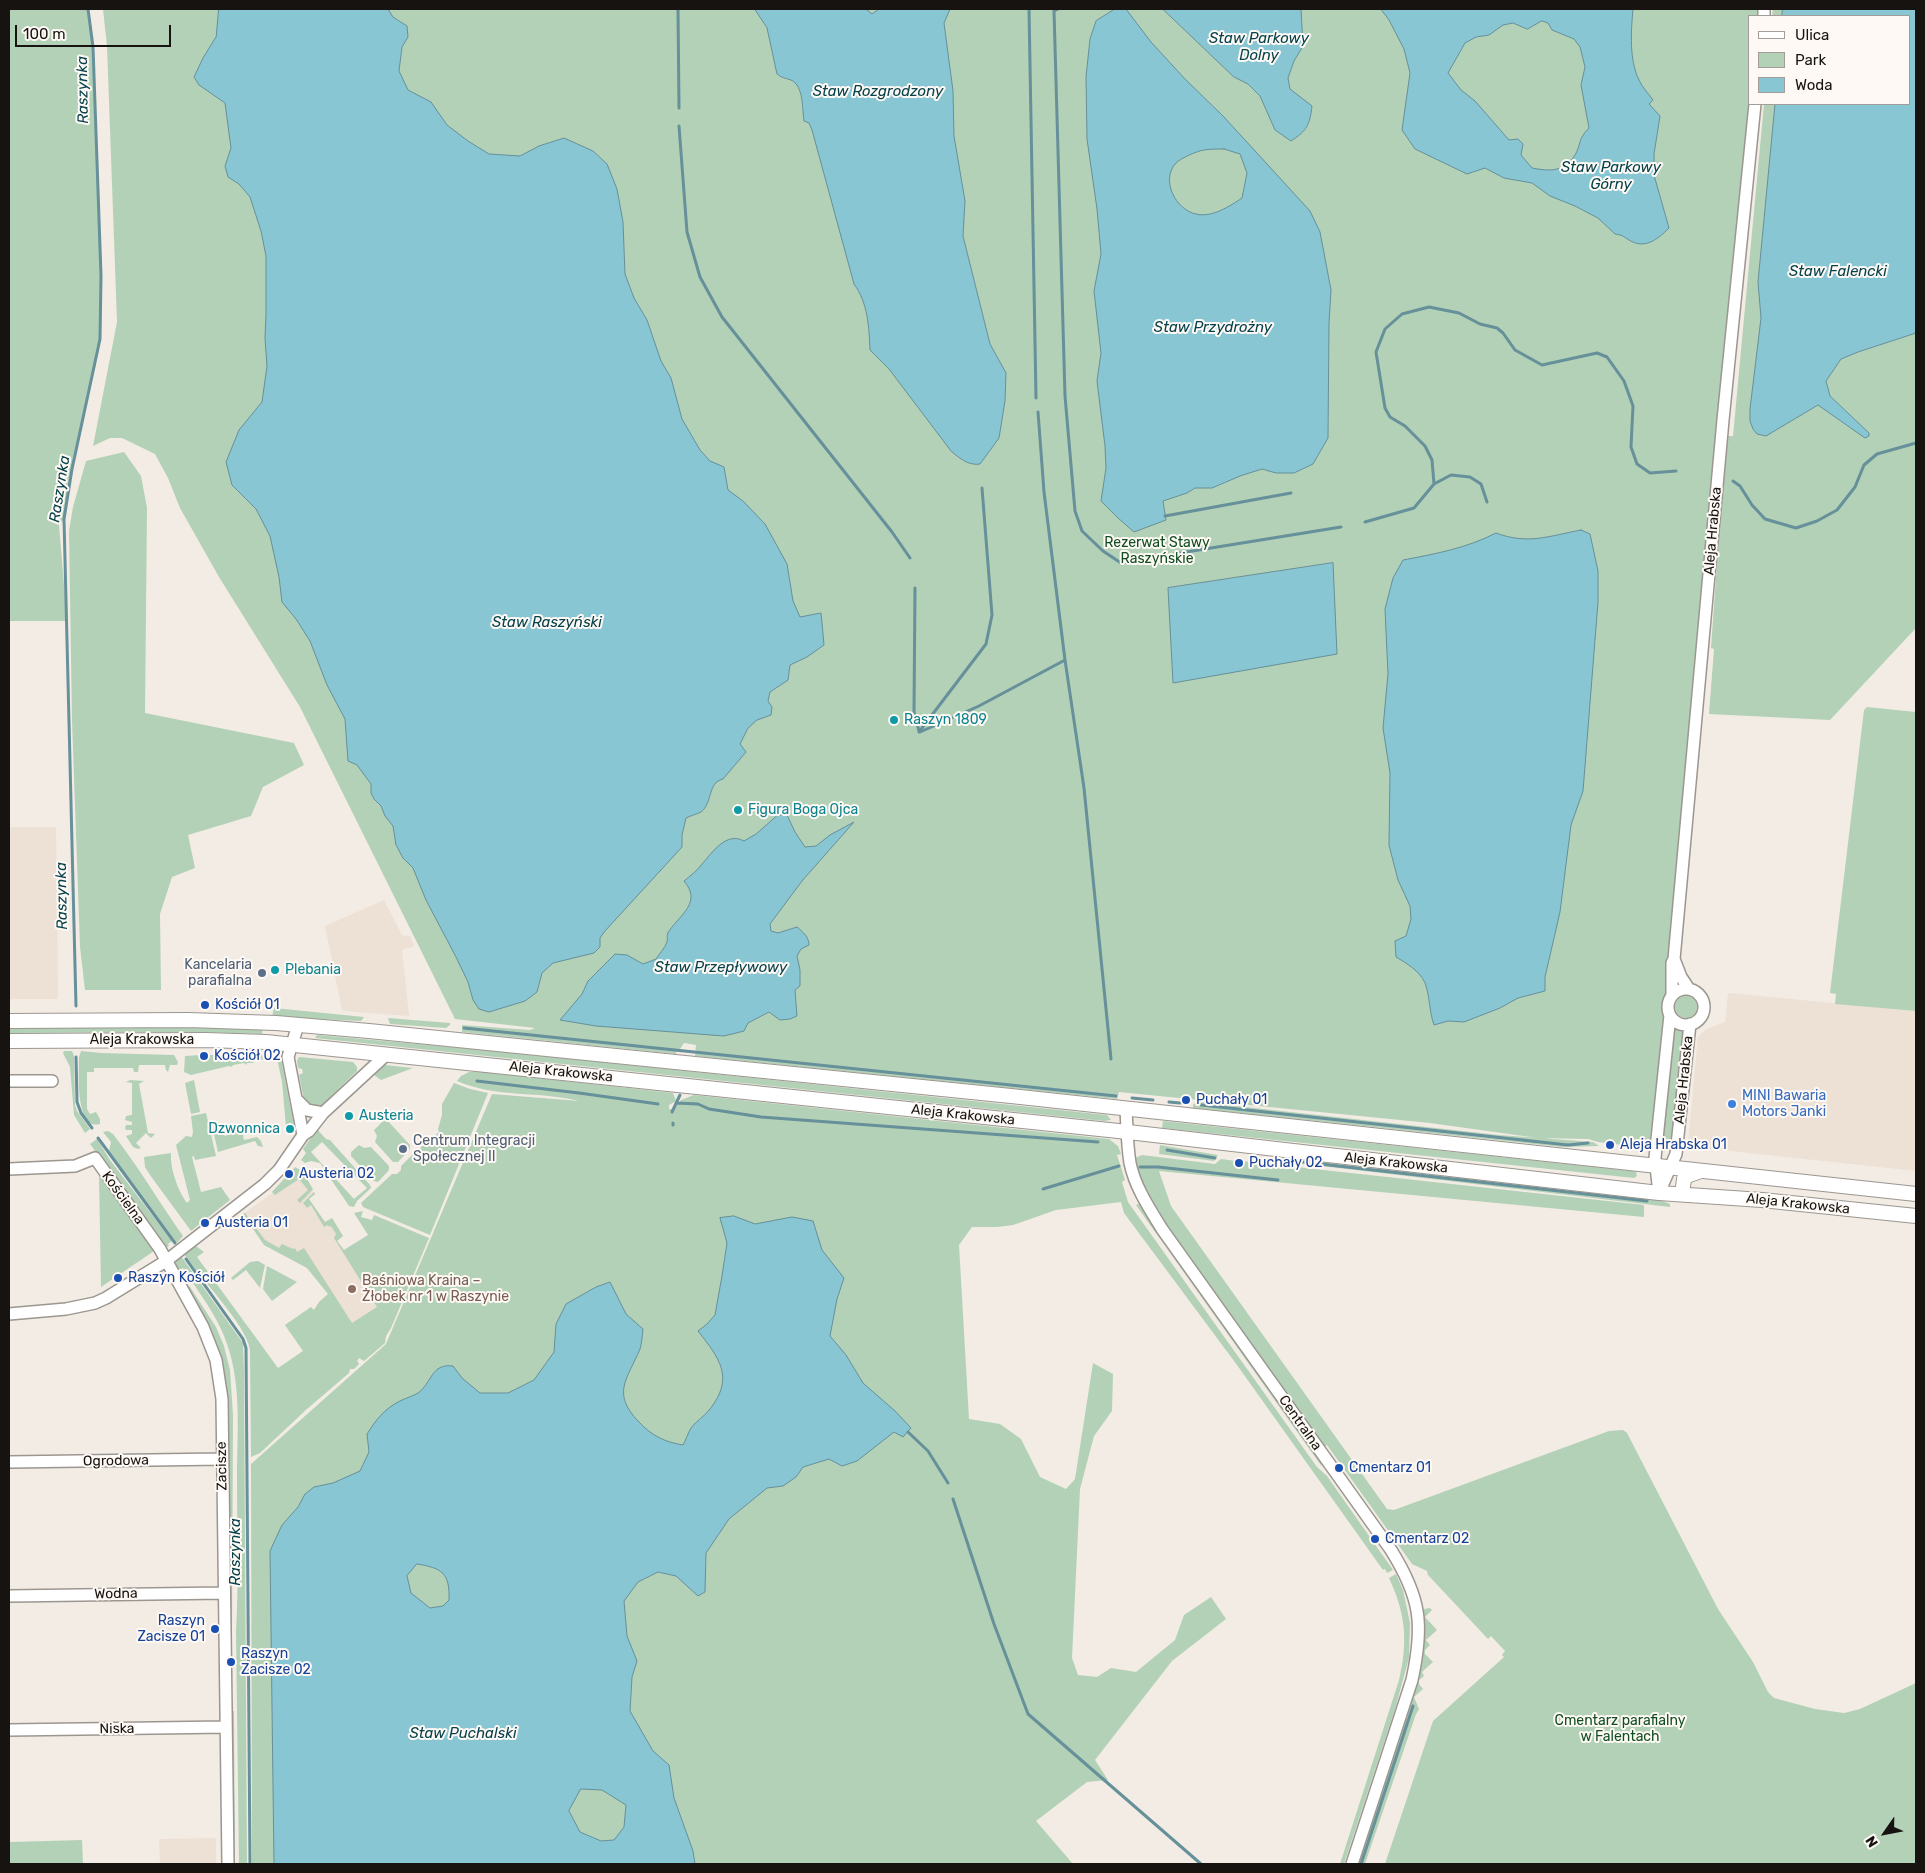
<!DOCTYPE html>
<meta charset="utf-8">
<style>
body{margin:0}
#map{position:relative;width:1925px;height:1873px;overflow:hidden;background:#f2ece5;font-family:Rubik,sans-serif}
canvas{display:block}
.frame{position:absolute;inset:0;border:10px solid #161311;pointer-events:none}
.legend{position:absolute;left:1748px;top:15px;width:162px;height:90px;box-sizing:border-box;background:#fef9f4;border:1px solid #a19d99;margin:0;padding:6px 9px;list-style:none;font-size:15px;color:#161311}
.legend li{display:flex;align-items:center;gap:10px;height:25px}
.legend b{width:25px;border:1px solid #a19d99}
.north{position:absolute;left:1860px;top:1808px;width:50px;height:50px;-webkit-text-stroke:4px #fef9f4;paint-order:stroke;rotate:237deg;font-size:14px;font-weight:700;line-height:20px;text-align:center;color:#161311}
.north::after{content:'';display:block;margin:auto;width:18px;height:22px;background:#161311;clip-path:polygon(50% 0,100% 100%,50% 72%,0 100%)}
.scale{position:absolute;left:15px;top:25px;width:156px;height:22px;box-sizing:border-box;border:2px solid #161311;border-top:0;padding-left:6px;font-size:15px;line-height:18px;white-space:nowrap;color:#161311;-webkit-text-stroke:4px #fef9f4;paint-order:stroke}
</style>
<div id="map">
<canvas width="1925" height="1873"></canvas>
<div class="frame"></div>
<ul class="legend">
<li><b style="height:6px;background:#fff"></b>Ulica</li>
<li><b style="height:14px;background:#b3d1b6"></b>Park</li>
<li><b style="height:14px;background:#88c6d4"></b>Woda</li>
</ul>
<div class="north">N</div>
<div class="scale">100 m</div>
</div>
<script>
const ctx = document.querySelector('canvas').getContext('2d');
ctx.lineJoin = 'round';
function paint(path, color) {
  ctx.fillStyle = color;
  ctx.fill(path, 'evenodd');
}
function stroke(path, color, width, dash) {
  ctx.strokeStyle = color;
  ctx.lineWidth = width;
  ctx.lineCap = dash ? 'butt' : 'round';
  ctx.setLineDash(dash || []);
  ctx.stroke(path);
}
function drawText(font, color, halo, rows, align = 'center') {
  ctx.font = font + ' Rubik,sans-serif';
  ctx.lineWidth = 4;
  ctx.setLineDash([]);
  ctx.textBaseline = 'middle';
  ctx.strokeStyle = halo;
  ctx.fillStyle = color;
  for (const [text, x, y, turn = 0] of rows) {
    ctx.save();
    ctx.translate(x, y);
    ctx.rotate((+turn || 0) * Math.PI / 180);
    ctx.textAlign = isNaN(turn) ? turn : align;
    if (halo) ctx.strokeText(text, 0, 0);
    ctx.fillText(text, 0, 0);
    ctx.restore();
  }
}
const built = new Path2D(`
 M9,827H56L58,999H9Z
 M384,900L402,935L410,936L414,946L402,950L409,1016L344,1011L342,1010L341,1005L325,926Z
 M1728,993L1916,1011V1171L1694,1147L1688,1144L1698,1037L1707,1029L1725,1022Z
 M301,1173L315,1194L309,1199L322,1218L325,1223L332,1218L343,1236L337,1241L344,1250L350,1246L397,1315L386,1336L385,1343L364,1361L359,1358L357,1361L359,1364L354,1369H350L349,1373L322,1396H319L278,1369L303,1351L285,1325L311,1307L314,1310L319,1302L328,1294L307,1268L264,1245L243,1214Z
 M216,1838V1864H160L159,1839Z`);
const green = new Path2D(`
 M9,9H88L93,43L101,276L100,339L72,469L64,519L59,525L67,621H9Z
 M103,9H1759L1758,16H1749V104L1712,476L1711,499L1658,1077L1650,1140L1640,1147L1598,1142L1588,1139L1538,1138L1430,1123L1119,1092L1117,1099L695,1056L696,1045L684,1043L680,1049L676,1052V1054L462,1032V1025L530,1030L535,1028L455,1019L300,707L219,577L180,508L168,478L155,454L122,438H110L93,446L117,322L107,46Z
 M1773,9H1916V628L1830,720L1709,714L1714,649L1711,648L1726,436H1733L1764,104H1909V16H1772Z
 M124,452L141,476L147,508L145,713L294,743L304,765L263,787L251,816L188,835L195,868L172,877L160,914L161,990H85L80,947L72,720L69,531L73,507L86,461Z
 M1867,707L1916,712V1011L1835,1004L1836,994L1830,993L1864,710Z
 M1675 1007a11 11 0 1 1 22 0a11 11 0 1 1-22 0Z
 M274,1008L364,1017L361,1021L272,1017Z
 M388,1018L450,1023V1025L446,1028L390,1024Z
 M1673,1024L1685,1028L1672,1145L1661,1144Z
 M169,1026L263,1028L262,1034L200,1032L9,1033V1027Z
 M317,1035L486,1050L1107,1115L1111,1120L1104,1121L315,1038Z
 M64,1051H72L74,1056L75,1105L77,1111L90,1129L85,1133L74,1115L70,1067L63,1053Z
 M81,1051L101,1053L174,1055L178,1062L177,1065H170L168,1072L166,1070L165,1065H139L138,1072H134L133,1068H94V1072H87V1109L90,1114L96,1112L100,1119V1124C75,1131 79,1073 79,1057Z
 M261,1054L265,1057V1059L255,1061L253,1063H247L246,1065L244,1063L233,1065L232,1067L229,1066L191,1075L184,1072L185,1056L200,1055L201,1057H206V1055H213Z
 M278,1056L281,1059L294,1125L286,1127L282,1082L277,1058L269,1059V1057Z
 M299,1057L353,1062L357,1067V1071L320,1107L310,1106L304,1100L299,1075L303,1073L302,1069L298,1068L297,1061Z
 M384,1065L413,1068L381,1080L374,1075Z
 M469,1072H483L673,1093L676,1101L669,1105V1109H674L681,1100L694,1095L1109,1139L1118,1146L1121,1154L1117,1155L1125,1180L1122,1182L1128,1202L1317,1467L1327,1476L1393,1570L1387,1573L1385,1569L1383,1570L1237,1365L1124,1213L1121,1202L1056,1210L1013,1225L997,1227H972L959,1245L969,1419L1000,1424L1021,1439L1040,1477L1066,1489L1075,1479L1093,1363L1113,1374L1112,1411L1094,1436L1080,1489L1072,1658L1078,1675L1097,1677L1111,1668L1136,1672L1175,1640L1184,1615L1211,1597L1226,1619L1172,1661L1095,1760L1108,1780L1087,1782L1036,1821L1073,1864H252L251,1464L386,1344L492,1094L579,1101C540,1091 496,1098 457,1081L461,1076Z
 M130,1080L144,1081L139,1084L148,1133L155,1134L151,1138L146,1133L136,1143L141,1148L138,1149L133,1147L126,1136L132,1134V1130H126L125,1128L126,1125H132V1122L125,1120L126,1116L132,1115V1083L126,1082Z
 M194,1080L200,1112L191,1114L185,1083Z
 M454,1083L470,1089L488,1093L430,1235L363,1207L361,1203L392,1174H397L401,1170V1166L414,1153L420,1152L421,1147L439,1132L438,1129L442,1115V1104Z
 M1200,1102L1499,1135L1593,1142L1599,1146L1563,1147L1193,1108V1104Z
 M206,1113L216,1156L195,1160L194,1156L192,1157L201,1192L221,1187L230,1200L191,1231L150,1175L145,1167L144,1157L171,1153C170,1169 178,1191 187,1203L190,1200L176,1145L186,1136L192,1137L193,1132L191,1116Z
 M384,1120H387L410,1145V1149L398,1162H393L375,1142L377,1136L374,1130Z
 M1163,1121L1632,1171L1636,1172L1637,1176L1634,1178L1162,1128Z
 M241,1125L244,1140L257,1137L261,1141L263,1147L258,1146L255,1141L218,1152L213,1130L217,1129L220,1134L226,1136L230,1130L229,1127Z
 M317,1129L326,1139L330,1140L370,1185L371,1188L357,1201L354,1207L349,1206L320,1163L311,1161L305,1163L301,1160L306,1153L303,1149ZM322,1142L367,1188L354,1199L311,1152Z
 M108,1131L113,1134C138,1166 159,1202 183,1236L177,1243L109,1151L111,1142L103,1132Z
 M97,1139L110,1160L172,1241L168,1244L169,1246L165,1248L90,1144Z
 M359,1145L364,1148L371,1147L389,1166V1170L378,1182L374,1181L351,1156V1152Z
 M1160,1145L1218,1155L1214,1161L1159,1154Z
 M1142,1155L1215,1164L1221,1159L1236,1161V1164L1240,1165L1241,1161L1644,1205V1217L1159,1171L1171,1206L1387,1509L1394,1510L1609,1431L1623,1430L1627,1433L1718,1609L1753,1662L1768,1692L1774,1698L1815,1709L1844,1713L1860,1709L1916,1683V1864H1385L1433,1721L1504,1657L1502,1655L1505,1651L1491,1636L1488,1639L1428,1575L1427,1571L1412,1564L1327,1445L1324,1447L1166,1226C1153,1204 1138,1183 1135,1158Z
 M1284,1158L1660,1200L1670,1204V1207L1262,1159Z
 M295,1167L302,1171L313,1189L300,1203L297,1200L308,1190L299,1179L275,1195L272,1192Z
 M99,1174L144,1234L154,1251L101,1287Z
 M314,1192L315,1194L309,1199L325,1222L332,1218L343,1236L337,1241L344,1250L368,1235L354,1213L363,1211L361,1217L372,1220L374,1215L429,1238L391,1328L386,1336L385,1343L364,1361L359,1358L357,1361L359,1364L354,1369H350L349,1373L307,1409L260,1453L251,1457L250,1350C247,1325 198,1276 184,1254L196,1246L204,1252L197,1257L278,1368L303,1351L285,1325L311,1307L314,1310L319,1302L328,1294L307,1268L264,1245L243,1214L245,1213L265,1240L279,1248L282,1244L293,1249L295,1248L297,1252L304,1248L352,1323L377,1307L334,1238L336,1234L331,1226L329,1227L328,1225L324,1227L311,1205L307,1208L303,1203Z
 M1141,1203L1330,1473L1320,1464L1136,1205Z
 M181,1256L243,1343L244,1372L247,1864H239L236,1632C239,1581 237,1530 237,1479C237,1435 242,1386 227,1344C218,1316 198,1292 183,1268L180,1270L185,1278L183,1282L176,1269V1261Z
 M258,1261L265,1265L260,1288L246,1270L233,1280L231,1278L250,1262Z
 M267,1266L297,1282L272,1301L263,1289Z
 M187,1285L190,1287L216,1327L224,1346L230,1370L233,1415L232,1631H229L225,1379C220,1344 202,1316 185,1286Z
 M1396,1574L1403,1590L1410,1623L1409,1658L1395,1709L1344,1864H1340L1399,1680C1408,1642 1406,1614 1389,1578Z
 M1430,1608L1432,1610L1425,1617L1437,1630L1426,1640L1430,1645L1425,1650V1654L1433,1662L1422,1672L1424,1676L1419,1680V1684L1423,1689L1414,1697L1419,1709L1416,1714L1365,1864H1357L1418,1679C1424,1656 1425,1635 1423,1612L1424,1609Z
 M231,1711H234L235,1864H233Z
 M82,1840L83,1864H9V1842Z`);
const water = new Path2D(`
 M219,9H388L393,17L407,26L408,37L402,47L399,71L408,90L431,102L447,125L468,141L489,154L520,156L539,146L564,138L593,151L607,164L617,189L623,222L625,274L634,298L647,320L661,361L671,378L682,419L700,450L710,461L724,467L728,490L743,501L765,524L787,564L793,601L800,617L821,613L824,645L807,657L790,665L788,680L770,692L768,701L772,707L771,715L757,720L748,728L740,744L746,752L723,779C707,783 713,803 701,812C697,814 690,816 686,818L682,835V847L605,931L600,938V947L594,953L553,963L542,973L537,992L525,1001L489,1012L479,1009L473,1000L468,982L456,957L426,900L413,868L403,858L396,845L393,826L385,816L381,806L374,799L371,793V784L357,765L348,761L345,719L327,685L310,641L296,619L282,602L279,577L270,536L256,509L232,485L226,462L239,430L262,402L267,366L265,338L266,314V256L261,231L250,197L239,184L228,177L225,166L231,148L225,103L199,85L194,77L203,58L216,37Z
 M755,9H866L872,14L879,9H950L944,23L953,91L954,136L965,201L963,236L990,344L1006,373L1005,401L999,438L980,464C969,466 959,458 951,451L889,369L870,350C869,327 868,303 854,284L812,130L809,123L804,121C802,109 804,86 791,80C785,78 782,78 777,74L767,28Z
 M1115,9H1126L1151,42L1184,78L1224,117L1310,211L1320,232L1331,290L1329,323L1328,438L1313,464L1294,473H1276L1262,469L1240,476L1212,488H1195L1187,493L1163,501L1166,520L1134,532L1118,518L1101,501L1106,468L1105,446L1097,381L1101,353L1094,291L1101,254L1097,209L1087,139L1086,77L1090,39L1096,21ZM1224,149L1240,154L1247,173L1242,198C1230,206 1212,218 1196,214C1176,210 1160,180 1176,163C1181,158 1197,151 1204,150C1210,149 1217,149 1224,149Z
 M1163,9H1301L1303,46L1294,61L1288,78L1290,89L1312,106C1310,124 1307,131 1291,141L1275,130L1260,96L1248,84L1234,77Z
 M1381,9H1633C1631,31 1629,60 1639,80C1642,87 1648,93 1653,100L1649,104L1660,116L1654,154V175L1669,228C1658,239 1645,250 1629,240C1623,236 1622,235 1615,234L1598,218L1575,206L1550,196L1532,183L1504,178L1485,168L1467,174L1415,149L1402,130L1410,73L1404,49L1389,20ZM1542,21L1548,23L1552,30L1574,39L1580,47L1585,67L1581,85L1589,128C1577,140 1582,143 1575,155C1564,173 1548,171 1532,168L1521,155L1523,144L1518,139L1509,140L1475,101L1461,90L1448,73L1465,43L1476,37L1489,35L1503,25L1513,23L1527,29Z
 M1783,9H1916V333L1858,352L1841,359L1826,381L1830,396L1869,433V436L1865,438L1818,405L1766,436L1757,434L1753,429L1750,421V409L1761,318L1758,282L1775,104H1909V16H1782Z
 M1581,530L1590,534L1598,571V602L1583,791L1571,825L1560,912L1545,977V991L1518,998L1500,1008L1464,1022L1448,1021L1434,1025C1429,1011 1430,996 1425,983C1420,971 1406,963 1396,957L1395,941L1406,936L1411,919L1410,906L1398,880L1389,845L1390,773L1383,728L1388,674L1385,609L1393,578L1403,560C1435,554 1467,548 1496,533C1528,545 1549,536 1581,530Z
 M1333,563L1337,654L1173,683L1168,588Z
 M778,815H787L795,832L805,847L816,846L830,835L854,822L802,881L770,924L771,931L778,933L797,927C803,932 809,937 809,945L801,949L797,956L800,970V986L795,990L797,1016L790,1019L780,1020L769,1012L748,1023L744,1031L724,1036L596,1026L560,1020L582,994L588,981L615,954L627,955L643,964L656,959C659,954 665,948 667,942C668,938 666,935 669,931C681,914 702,902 684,881C690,876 697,871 702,864C712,853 726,831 744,841L756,834Z
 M734,1216L755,1224L792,1217L813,1221L822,1250L844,1278L837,1299L830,1336L846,1355L863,1383L895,1411L911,1428L903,1437L894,1432L857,1461L842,1466L829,1459L803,1467L796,1477L783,1486L767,1488L729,1519L706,1553L705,1592L698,1596L676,1576L658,1572L638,1582L624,1601L627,1636L637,1661L632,1677L630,1711L653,1751L669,1765L674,1798L693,1851L695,1864H274L270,1551L282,1525L298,1507L305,1494L314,1487L333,1483L360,1471L369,1452L367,1434C376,1420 384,1409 400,1401C406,1398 413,1396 418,1393C432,1383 431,1363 453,1366L462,1378L480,1393H508L534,1380L554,1352L556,1324L566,1304L596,1287L610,1282L626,1314L643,1329C642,1336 642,1343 640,1349C627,1380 611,1393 639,1422C652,1436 665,1442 683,1445C686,1440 688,1433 691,1428C696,1421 705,1416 710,1409C735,1377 719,1358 698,1331L707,1324L715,1315L722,1276L727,1243L720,1218ZM417,1564C442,1568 450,1573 449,1600L443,1606L430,1608L411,1593L407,1576ZM581,1789L602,1790L626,1805L624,1827L614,1840L601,1841L580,1832L569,1811Z`);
const stream = new Path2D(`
 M678,9L679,108
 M1029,9L1036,398
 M1054,9V11L1058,9
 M1054,11L1065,396L1075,511L1082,531L1103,551L1121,563L1150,560
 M679,126L687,232L700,277L722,317L892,532L910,558
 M1038,412L1044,492L1065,660L1084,788L1111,1059
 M1733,481L1740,486L1752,505L1765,519L1796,528L1817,521L1837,510L1855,487L1864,465L1877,454L1916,443
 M1434,484L1432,460L1425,446L1405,426L1390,417L1385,408L1376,352L1385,329L1402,314L1429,307L1459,313L1480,324L1497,328L1503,333L1515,350L1542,365L1597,353L1607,357L1624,381L1633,406L1631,447L1637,464L1650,473L1676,471
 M1165,516L1291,493
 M1365,522L1414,508L1434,484L1451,475L1470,477L1481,484L1487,502
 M1174,554L1341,527
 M915,588L914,712L919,731
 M919,732L986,644L992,615L982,488
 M920,732L979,706L1065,660
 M76,1006L64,519L72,469L100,339L101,276L93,47L88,9
 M464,1028L1116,1096
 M76,1057L77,1102L81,1113L92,1128
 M477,1081L579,1093L658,1104
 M1132,1098L1153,1100
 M1169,1102L1180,1103
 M676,1103L698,1104L709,1109L761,1117L1098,1142
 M1201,1105L1568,1145L1588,1143
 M672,1112L680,1095
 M673,1123V1125
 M98,1138L175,1243
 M1167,1150L1215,1158
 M1285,1160L1647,1201
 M1140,1167H1158L1278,1180
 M1043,1189L1119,1166
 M186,1259L243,1339L246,1348L250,1864
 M908,1432L928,1451L948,1483
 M953,1499L994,1624L1028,1714L1201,1864
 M1361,1864L1413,1706`);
const minor = new Path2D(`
 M1764,16V9
 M1674,959L1681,977L1689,989
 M1668 1007a18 18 0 1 1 36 0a18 18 0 1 1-36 0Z
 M1672,995V963L1674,959L1723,420L1755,104
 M298,1025L288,1057L303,1135
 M9,1081H52
 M297,1100L307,1110L323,1113
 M1126,1109C1127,1126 1127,1145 1130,1163C1135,1187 1149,1208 1162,1229L1391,1550C1421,1598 1424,1625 1412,1680L1352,1864
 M9,1169L75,1166L95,1158L160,1249L203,1327L216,1360L222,1399L228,1864
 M1659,1193L1655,1158L1670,1015
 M1659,1193L1676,1154L1690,1024
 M9,1314L66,1309L95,1303L106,1298L166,1261L265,1184L279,1170L303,1135L309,1131L323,1113L387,1054
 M9,1462L222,1459
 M9,1596L223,1593
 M9,1730L226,1727`);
const major = new Path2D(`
 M9,1021L188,1020L276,1023L369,1031L1011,1096L1916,1194
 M9,1041L206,1040L266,1042L1128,1132L1659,1193L1762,1200L1916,1216
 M1682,1194L1684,1179L1689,1175L1701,1171`);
const markers = [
 [894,720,5,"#0f9aa8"],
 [738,810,5,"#0f9aa8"],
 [275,970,5,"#0f9aa8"],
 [262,973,5,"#5c6f8a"],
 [205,1005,5,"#1a4fb4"],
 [204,1056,5,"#1a4fb4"],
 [1186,1100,5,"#1a4fb4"],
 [1732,1104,5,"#3f7fe0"],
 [349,1116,5,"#0f9aa8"],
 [290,1129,5,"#0f9aa8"],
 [1610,1145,5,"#1a4fb4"],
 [403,1149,5,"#5c6f8a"],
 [1239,1163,5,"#1a4fb4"],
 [289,1174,5,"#1a4fb4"],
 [205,1223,5,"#1a4fb4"],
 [118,1278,5,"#1a4fb4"],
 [352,1289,5,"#8d6e63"],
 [1339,1468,5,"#1a4fb4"],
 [1375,1539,5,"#1a4fb4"],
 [215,1629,5,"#1a4fb4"],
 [231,1662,5,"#1a4fb4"]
];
const streetNames = [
 ["Aleja Hrabska",1713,531,-85],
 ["Aleja Krakowska",142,1040],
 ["Aleja Krakowska",561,1072,6],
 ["Aleja Hrabska",1684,1080,-84],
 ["Aleja Krakowska",963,1115,6],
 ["Aleja Krakowska",1396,1163,6],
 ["Kościelna",123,1198,54],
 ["Aleja Krakowska",1798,1204,6],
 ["Centralna",1300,1423,55],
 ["Ogrodowa",116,1461,-1],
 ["Zacisze",222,1466,-91],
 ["Wodna",116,1594,-1],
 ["Niska",117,1729,-1]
];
const parkNames = [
 ["Rezerwat Stawy",1157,543],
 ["Raszyńskie",1157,559],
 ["Cmentarz parafialny",1620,1721],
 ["w Falentach",1620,1737]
];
const cultureNames = [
 ["Raszyn 1809",904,720],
 ["Figura Boga Ojca",748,810],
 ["Plebania",285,970],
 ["Austeria",359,1116],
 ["Dzwonnica",280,1129,"right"]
];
const serviceNames = [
 ["Kancelaria",252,965],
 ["parafialna",252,981],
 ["Centrum Integracji",413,1141,"left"],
 ["Społecznej II",413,1157,"left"]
];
const transitNames = [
 ["Kościół 01",215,1005],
 ["Kościół 02",214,1056],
 ["Puchały 01",1196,1100],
 ["Aleja Hrabska 01",1620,1145],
 ["Puchały 02",1249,1163],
 ["Austeria 02",299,1174],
 ["Austeria 01",215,1223],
 ["Raszyn Kościół",128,1278],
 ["Cmentarz 01",1349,1468],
 ["Cmentarz 02",1385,1539],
 ["Raszyn",205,1621,"right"],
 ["Zacisze 01",205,1637,"right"],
 ["Raszyn",241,1654],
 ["Zacisze 02",241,1670]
];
const shopNames = [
 ["MINI Bawaria",1742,1096],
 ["Motors Janki",1742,1112]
];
const educationNames = [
 ["Baśniowa Kraina –",362,1281],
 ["Żłobek nr 1 w Raszynie",362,1297]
];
const waterNames = [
 ["Staw Parkowy",1259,39],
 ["Dolny",1259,56],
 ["Raszynka",83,90,-91],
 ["Staw Rozgrodzony",878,92],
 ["Staw Parkowy",1611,168],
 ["Górny",1611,185],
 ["Staw Falencki",1838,272],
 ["Staw Przydrożny",1213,328],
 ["Raszynka",60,489,-81],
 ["Staw Raszyński",547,623],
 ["Raszynka",62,896,-91],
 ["Staw Przepływowy",721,968],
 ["Raszynka",236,1552,-90],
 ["Staw Puchalski",463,1734]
];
paint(built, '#ede0d4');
paint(green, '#b3d1b6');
paint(water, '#88c6d4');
stroke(water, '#66909a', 1);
stroke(stream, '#66909a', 3);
stroke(minor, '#9c9690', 14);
stroke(major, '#9c9690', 16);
stroke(minor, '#fff', 11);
stroke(major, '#fff', 14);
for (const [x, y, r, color] of markers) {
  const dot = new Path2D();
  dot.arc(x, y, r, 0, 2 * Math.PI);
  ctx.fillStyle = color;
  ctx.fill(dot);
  stroke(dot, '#fef9f4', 2);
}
drawText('14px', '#161311', '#fef9f4', streetNames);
drawText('14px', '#104e21', '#fef9f4', parkNames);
drawText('14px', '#0d838f', '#fef9f4', cultureNames, 'left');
drawText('14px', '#4e5e75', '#fef9f4', serviceNames, 'right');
drawText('14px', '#164399', '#fef9f4', transitNames, 'left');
drawText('14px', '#366cbe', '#fef9f4', shopNames, 'left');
drawText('14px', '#785e54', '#fef9f4', educationNames, 'left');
drawText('italic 15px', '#07424c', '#fef9f4', waterNames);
</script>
